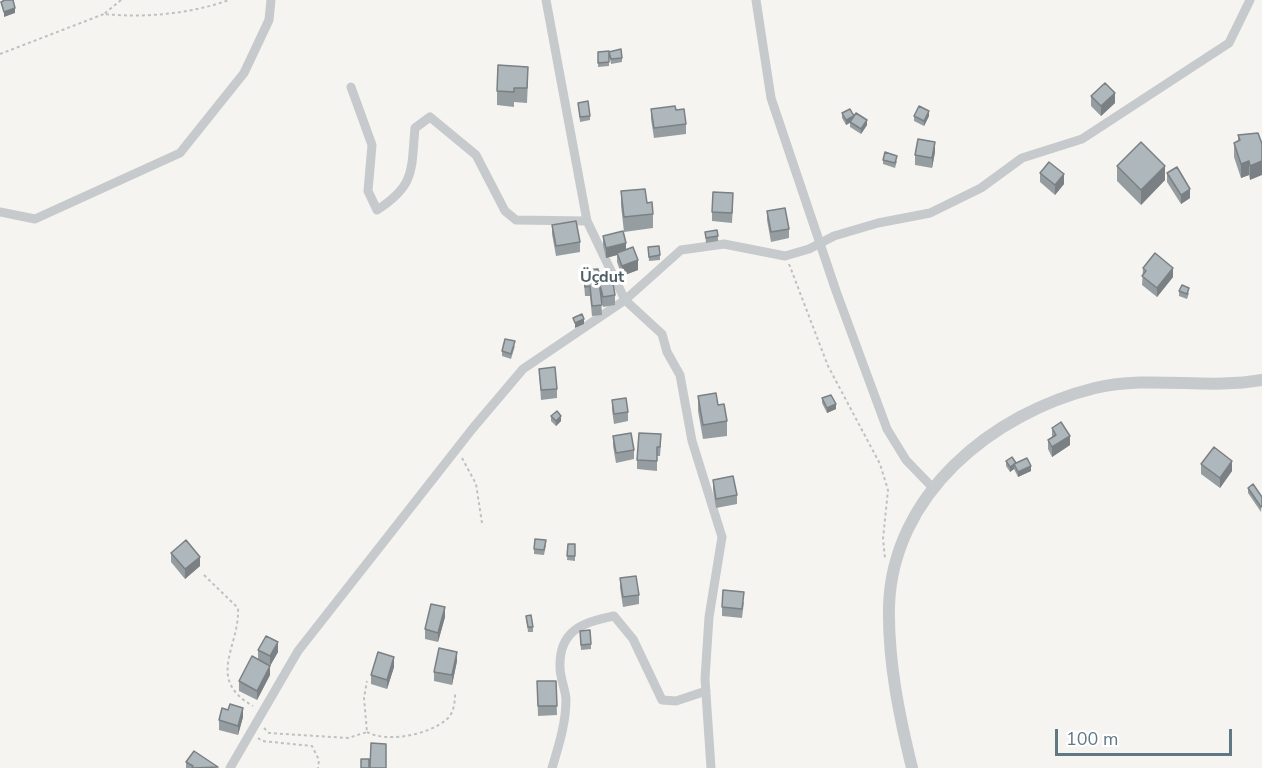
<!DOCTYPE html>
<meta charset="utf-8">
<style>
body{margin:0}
#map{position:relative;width:1262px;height:768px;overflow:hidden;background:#f5f4f0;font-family:"Nunito Sans",sans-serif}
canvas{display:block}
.scale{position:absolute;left:1055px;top:729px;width:177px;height:27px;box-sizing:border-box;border:3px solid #607884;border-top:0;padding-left:8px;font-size:18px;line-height:21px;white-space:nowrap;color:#607884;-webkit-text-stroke:4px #fff;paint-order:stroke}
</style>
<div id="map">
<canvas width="1262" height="768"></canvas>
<div class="scale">100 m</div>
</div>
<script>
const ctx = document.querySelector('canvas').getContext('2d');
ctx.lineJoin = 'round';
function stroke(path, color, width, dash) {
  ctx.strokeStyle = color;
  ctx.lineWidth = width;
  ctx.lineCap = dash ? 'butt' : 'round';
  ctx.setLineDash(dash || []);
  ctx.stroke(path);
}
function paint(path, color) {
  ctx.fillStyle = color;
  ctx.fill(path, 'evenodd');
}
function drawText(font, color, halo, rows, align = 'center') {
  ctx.font = font + ' "Nunito Sans",sans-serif';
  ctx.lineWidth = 6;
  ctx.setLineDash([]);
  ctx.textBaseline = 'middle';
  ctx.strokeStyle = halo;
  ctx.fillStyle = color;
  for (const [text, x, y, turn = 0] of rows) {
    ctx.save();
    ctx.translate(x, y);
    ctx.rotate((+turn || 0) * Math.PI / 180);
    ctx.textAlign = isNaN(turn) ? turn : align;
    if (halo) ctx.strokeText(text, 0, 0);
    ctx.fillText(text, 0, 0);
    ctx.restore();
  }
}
const path = new Path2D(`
 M121,0L104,14C145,18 190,14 229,0
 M0,54L104,14
 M789,264L828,366L880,464L888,490L883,539L885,558
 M462,458L476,484L482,523
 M204,575L238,608C240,647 205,679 253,706
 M264,728L269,733L348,738L367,732L364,698L367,681
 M367,732C387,743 429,735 447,719C454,713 455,702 455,693
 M258,738L262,741L312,746L319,760L318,768`);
const minor = new Path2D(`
 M546,0L587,221L625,300L662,334L667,352L680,375L692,441L722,537L709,617L705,679L711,768
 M756,0L771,98L836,291L887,429L906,460L933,488
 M351,87L372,145L368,191L377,210C416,185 411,170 415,128L430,117L476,155L505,211L516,220L587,221
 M0,212L35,219L180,153L244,73L269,20L271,0
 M230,768L298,651L473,428L523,369L625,300L681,250L724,244L785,256L809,249L834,236L878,223L930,213L981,188L1022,158L1082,139L1229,43L1250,0
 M552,768C559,745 566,723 566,699C565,688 560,678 560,667C559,631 582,622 614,616L633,639L662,700L676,701L706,691`);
const tertiary = new Path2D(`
 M912,768C899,715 888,661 889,607C892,494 993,413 1095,388C1151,375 1206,390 1262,380`);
const wall = new Path2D(`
 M609,51V66L598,67V52Z
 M609,52L622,58V62L611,64Z
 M528,81L527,103L514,102V107L497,105V91Z
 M1091,96L1115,103L1101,116L1091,106Z
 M578,103L590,116V120L580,122Z
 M651,109L676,110L686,124V134L654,138L651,119Z
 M842,113L854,116L867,125L861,134L850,127V123L846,125L842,118Z
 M914,116H929L924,126L914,121Z
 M1258,133L1250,180L1249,175L1241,178L1234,157V143L1238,141V135Z
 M935,152L932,168L915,165V155Z
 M883,160L897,161L895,168L883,164Z
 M1117,166L1165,180L1141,205L1117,181Z
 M1040,173L1064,184L1055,195L1040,182Z
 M1167,173L1190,198L1181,204L1167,182Z
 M621,191L647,203L653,214V228L624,232L621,206Z
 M733,203L732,223L712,221V212Z
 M767,211L789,229V238L771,242L767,220Z
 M552,225L580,242V252L556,256L552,234Z
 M705,232L718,236V241L706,243Z
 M603,236L626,249L638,270L622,276L617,262V255L606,258L603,245Z
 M648,247L660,255V260L649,261Z
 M1143,268L1173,277L1157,297L1142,285Z
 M583,270L599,273L615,295V305L603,307L601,297L602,315L592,316L590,296H585Z
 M1179,291L1189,293L1187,299L1179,296Z
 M515,346L511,359L502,356V351Z
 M539,369L557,389V398L541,400Z
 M698,396L718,405L727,421V436L703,439L698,411Z
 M822,398L836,409L827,413L822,403Z
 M612,400L628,412V421L614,424L612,410Z
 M551,416L561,421L556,426L551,421Z
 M1052,428L1070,445L1052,457L1048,449V440L1052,437Z
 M613,436L634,450V459L616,463L613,446Z
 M661,444L660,456H657V471L637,469V460Z
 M1006,461L1016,463L1031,471L1018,477L1014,469L1010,472L1006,466Z
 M1201,464L1232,471L1220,488L1201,474Z
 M713,480L737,495V504L716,508L713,490Z
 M1248,488L1262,497L1261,512L1248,493Z
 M568,544H575V561L567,560Z
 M546,545L544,555L534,554V549Z
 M171,553L200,566L185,579L171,562Z
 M620,578L639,595V604L623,607L620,588Z
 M744,602L742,618L722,616V607Z
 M526,616L533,627V632H528Z
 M445,617L438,642L425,639V629Z
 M580,636L591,644V649L581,650Z
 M258,650L278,652L270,666V675L257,700L239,691V681L258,659Z
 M457,661L452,685L434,681V672Z
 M394,667L387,689L371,684V675Z
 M537,681H556L557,715L538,716Z
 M228,710L243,717L238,735L219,730V720Z
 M186,762L218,768H186Z`);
const shadedWall = new Path2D(`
 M15,8V13L4,17V12Z
 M1115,93V103L1101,116V106Z
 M929,111V116L924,126V121Z
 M854,116V120L846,125V120Z
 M867,120V125L861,134V129Z
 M935,142V152L932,168V158Z
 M1262,156V175L1250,180V166Z
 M1249,161V175L1241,178V164Z
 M1165,166V180L1141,205V190Z
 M1064,174V184L1055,195V185Z
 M1190,189V198L1181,204V195Z
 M626,243V253H617V255L606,258V248Z
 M638,260V270L622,276V266Z
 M1173,268V277L1157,297V288Z
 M584,319V324L575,328V323Z
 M836,404V409L827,413V408Z
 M561,416V421L556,426V421Z
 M1070,436V445L1052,457V447Z
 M1232,461V471L1220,488V478Z
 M1014,464V469L1010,472V467Z
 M1031,466V471L1018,477V472Z
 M200,557V566L185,579V569Z
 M445,607V617L438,642V633Z
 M278,642V652L270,666V656Z
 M457,652V661L452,685V675Z
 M394,657V667L387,689V680Z
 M270,666V675L257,700V691Z
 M243,708V717L238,735V726Z`);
const building = new Path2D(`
 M5,0H13L15,8L4,12L1,2Z
 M621,49L622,58L611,59L609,52Z
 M609,51V62L598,63V52Z
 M498,65L528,67L527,88H514V92L497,91Z
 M1105,83L1115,93L1101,106L1091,96Z
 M588,101L590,116L580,117L578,103Z
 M675,106L676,110L684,109L686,124L654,128L651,109Z
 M919,106L929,111L924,121L914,116Z
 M850,109L854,116L846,120L842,113Z
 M856,113L867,120L861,129L850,122Z
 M1258,133L1262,144V161L1250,166L1249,161L1241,164L1234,143L1240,140L1238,135Z
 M918,139L935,142L932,158L915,155Z
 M1141,142L1165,166L1141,190L1117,166Z
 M885,152L897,156L895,163L883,160Z
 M1049,162L1064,174L1055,185L1040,173Z
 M1177,167L1190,189L1181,195L1167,173Z
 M645,189L647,203L652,202L653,214L624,217L621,191Z
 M713,192L733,193L732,213L712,212Z
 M785,208L789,229L771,232L767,211Z
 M576,221L580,242L556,246L552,225Z
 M717,230L718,236L706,238L705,232Z
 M623,231L626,243L606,248L603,236Z
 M659,246L660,255L649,257L648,247Z
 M633,247L638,260L622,266L617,253Z
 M1155,253L1173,268L1157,288L1142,276L1146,271L1143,268Z
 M598,269L599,273L611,271L615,295L603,297L599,281L602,305L592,306L590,286L585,287L583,270Z
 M1182,285L1189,288L1187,294L1179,291Z
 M582,314L584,319L575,323L573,318Z
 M505,339L515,341L511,354L502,351Z
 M555,367L557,389L541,390L539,369Z
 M716,393L718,405L724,404L727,421L703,425L698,396Z
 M831,395L836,404L827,408L822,398Z
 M626,398L628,412L614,414L612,400Z
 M557,411L561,416L556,421L551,416Z
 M1061,422L1070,436L1052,447L1048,440L1056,435L1052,428Z
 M631,433L634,450L616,453L613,436Z
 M639,433L661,434L660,447H657V461L637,460Z
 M1214,447L1232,461L1220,478L1201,464Z
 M1012,457L1016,463L1010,467L1006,461Z
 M1027,458L1031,466L1018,472L1014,464Z
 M733,476L737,495L716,499L713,480Z
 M1253,484L1262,497V506L1261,507L1248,488Z
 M535,539L546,540L544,550L534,549Z
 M186,540L200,557L185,569L171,553Z
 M568,544H575V556H567Z
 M636,576L639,595L623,597L620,578Z
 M723,590L744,592L742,609L722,607Z
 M431,604L445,607L438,633L425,629Z
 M531,615L533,627H528L526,616Z
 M590,630L591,644L581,645L580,631Z
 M266,636L278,642L270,656L258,650Z
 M439,648L457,652L452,675L434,672Z
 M378,652L394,657L387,680L371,675Z
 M252,656L270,666L257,691L239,681Z
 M537,681H556L557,706H538Z
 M230,704L243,708L238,726L219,720L222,708L228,710Z
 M371,743L386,744V768H370Z
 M194,751L218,767L192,768L193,766L186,762Z
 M361,759H369V768H361Z`);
const neighbourhoodNames = [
 ["Üçdut",602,278]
];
stroke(path, '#bec1c2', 2, [3, 3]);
stroke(minor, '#c6cacc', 9);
stroke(tertiary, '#c6cacc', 12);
paint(wall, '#969da1');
paint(shadedWall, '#7a8083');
paint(building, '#aeb7bb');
stroke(building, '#7a8083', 1.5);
drawText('bold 16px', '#4f6068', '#fff', neighbourhoodNames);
</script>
